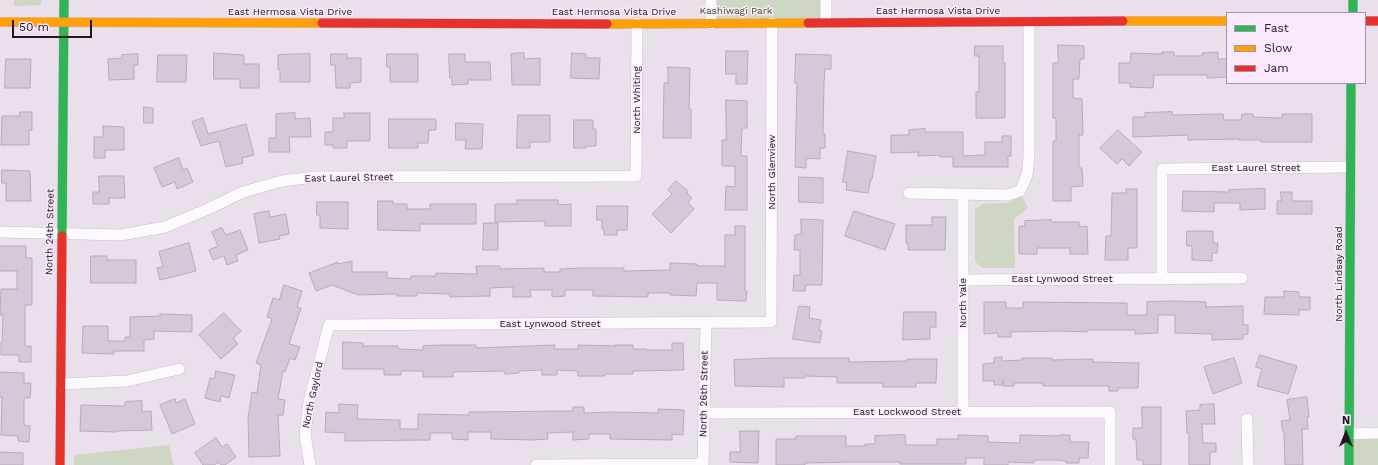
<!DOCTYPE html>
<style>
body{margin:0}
#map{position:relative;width:1378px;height:465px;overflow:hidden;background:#e9e0ec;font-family:"Work Sans",sans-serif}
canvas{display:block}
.legend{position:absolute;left:1226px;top:12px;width:140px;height:72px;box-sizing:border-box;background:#f9e8fe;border:1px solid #a295a6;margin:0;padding:5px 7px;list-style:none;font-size:12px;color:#1f1921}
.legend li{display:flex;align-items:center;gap:8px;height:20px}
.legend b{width:20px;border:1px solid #a295a6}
.north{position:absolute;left:1326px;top:413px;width:40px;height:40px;-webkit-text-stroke:3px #f9e8fe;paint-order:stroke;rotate:0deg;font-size:11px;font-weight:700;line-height:16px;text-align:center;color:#1f1921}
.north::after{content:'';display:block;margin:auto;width:14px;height:18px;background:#1f1921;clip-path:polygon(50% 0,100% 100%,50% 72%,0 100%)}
.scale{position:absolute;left:12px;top:20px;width:80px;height:18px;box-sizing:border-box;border:2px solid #1f1921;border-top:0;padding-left:5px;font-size:12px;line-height:14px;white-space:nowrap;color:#1f1921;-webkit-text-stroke:3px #f9e8fe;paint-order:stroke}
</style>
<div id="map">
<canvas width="1378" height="465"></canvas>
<ul class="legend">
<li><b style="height:5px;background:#30b455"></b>Fast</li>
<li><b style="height:5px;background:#ff9f0a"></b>Slow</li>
<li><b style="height:5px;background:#e5322d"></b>Jam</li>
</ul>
<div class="north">N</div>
<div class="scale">50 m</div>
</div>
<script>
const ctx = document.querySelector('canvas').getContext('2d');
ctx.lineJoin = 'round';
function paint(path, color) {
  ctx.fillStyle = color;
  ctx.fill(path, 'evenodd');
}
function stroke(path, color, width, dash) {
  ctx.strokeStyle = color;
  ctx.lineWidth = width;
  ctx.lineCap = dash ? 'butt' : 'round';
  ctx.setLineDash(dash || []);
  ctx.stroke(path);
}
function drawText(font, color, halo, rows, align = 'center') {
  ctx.font = font + ' "Work Sans",sans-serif';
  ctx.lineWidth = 3;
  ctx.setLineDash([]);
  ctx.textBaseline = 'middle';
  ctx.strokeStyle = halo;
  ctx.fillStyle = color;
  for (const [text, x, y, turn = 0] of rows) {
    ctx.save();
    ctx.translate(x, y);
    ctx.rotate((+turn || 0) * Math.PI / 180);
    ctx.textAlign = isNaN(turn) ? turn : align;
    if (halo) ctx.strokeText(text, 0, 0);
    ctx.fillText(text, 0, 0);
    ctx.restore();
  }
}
const green = new Path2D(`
 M14,0H41V5L14,6Z
 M711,0H826V22L711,24Z
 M1022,196L1028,208L1014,219L1015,268H982L975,261V210L982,204L1007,203Z
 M1378,433V465H1349L1350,434Z
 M169,445L174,465H74V455Z`);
const building = new Path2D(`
 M1058,45L1084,46V59H1080L1079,79H1073V98L1082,99L1083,135H1079V168H1082L1083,186L1071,187V201H1053V141H1056V118H1053V63H1058Z
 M975,46H1003V63H1005V118H976V92H979V56H975Z
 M726,51H748L747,84H736V74H726Z
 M1162,52H1174V56H1202V53L1218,52V59H1227V77L1207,78V75H1154L1153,88L1130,87V83H1119V63H1130L1131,53L1162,54Z
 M214,53L244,55V64H259V88H240V79H214Z
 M524,53V59L540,58V85H512L511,54Z
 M572,53L586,54V58H600L599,79L571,78Z
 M138,54V65H134V79L109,80L108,59L122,58V55Z
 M310,54V82H280V70H278V55Z
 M331,54H347V58H361V82L350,83V88H336L335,65H331Z
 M387,54H418V82H390V67H387Z
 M449,54H465V62H490L491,80H468V84L452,85V78H450Z
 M796,54L831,55V69H825L824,83L823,134H825V148H820V159L806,158V168L795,167L797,83H795Z
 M158,55H187L186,82H157Z
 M6,59H31L30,88H5Z
 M668,67L690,68L689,109H691V138H663L664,83H668Z
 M726,100L747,101V128H742L741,156H747V210H725L726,186L735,187V166H722V140H726Z
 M144,107L153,108V123H144Z
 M20,112H32V130H29V145H1L2,116H20Z
 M1172,112V115L1223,114L1224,120H1241L1242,114H1253V117L1282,118V114H1312V142H1261V140H1239V139L1188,140V135L1133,137V117H1145V113Z
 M295,113V119L310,118L311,137H289L290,152H269V138H276V114Z
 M344,113H370V141H347V148H333V145H325V132H333V118H344Z
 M518,115H550V142H530V148H517Z
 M203,118L208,134L246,124L254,155L242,158L243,163L226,167L219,141L201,146L192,122Z
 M389,119H436V130H429L428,143H418V148H389Z
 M574,120H593V129H596V146H586V148H574Z
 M456,123L483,124L482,149H465L466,140H456Z
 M103,126L124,127V150H105V158H94V137H103Z
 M925,129V132H963V156L985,155V142H1002V136H1011V156H1008V167H953V157H940V155L918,156V152L891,153V135H909V130Z
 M1118,130L1142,152L1129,166L1122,159L1117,164L1100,148Z
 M848,151L876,156L872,179H871L868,193L846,190L847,183L843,182Z
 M179,158L183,170L187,168L193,182L177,189L175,182L162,187L154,168Z
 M2,170L30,171L31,201H6V183H2Z
 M99,176H124L125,198H109V204H93V192H99Z
 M799,177L823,178V203L799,202Z
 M676,181L688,191L687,193L692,198L688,202L694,209L671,233L652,214L672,194L668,190Z
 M1126,189H1137V248H1128V260H1105L1106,236H1111L1112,193H1126Z
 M1265,189V209L1240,210V203H1214V212L1182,211L1183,191L1229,192V190Z
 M1281,192H1292V201H1312V214H1277V201H1281Z
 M517,200H558V205L571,204V226H545V221L495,222V204H517Z
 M378,201H393V204H407V209H430V204H476V224H420V231L378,230Z
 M317,202H348V229L320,228V215H317Z
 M597,206H628L627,230H617V235H604V229H602V220H597Z
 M269,211L270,217L286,214L289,234L279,236L280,239L259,243L254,214Z
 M854,211L895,224L885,250L845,236Z
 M932,217H946L945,250H908V243H906V225H932Z
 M801,219L823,220L822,285H806L805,291H793L794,275H800V250H794L795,235L801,234Z
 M1051,220V222H1079V227L1087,226L1088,254H1070V248H1037V254H1019V226H1025V221Z
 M484,223H498V250H483Z
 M735,226H745V291H747L746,301L717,300V283H697L696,296L670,295V293H648V297L593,296V290H565V296L552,297V290H530L531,297H513V287L490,288V296L450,297V294L417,293V296H397V294L358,295L332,285L316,291L309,273L338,262V264L352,261V272H387V278L411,279V276H436V273L477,274L476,266H500V269L544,268V272H560V269L579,268H624V271L670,270V263L697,264V266H725V235H735Z
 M222,228L226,235L240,230L248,250L236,255L238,261L227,265L224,256L213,260L209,250L218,246L212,232Z
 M1187,231H1213V243H1218L1217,253H1212V261L1192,260V246H1187Z
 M189,243L196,271L160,280L157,268L163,267L159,252Z
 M0,246H26V258H32V305H25V346H31V362H19V355H1V342H2L3,315H0L1,289H17V271H0Z
 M91,256H107V260H136V283H91Z
 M284,285L302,291L297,307L301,308L289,344L300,347L295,360L290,358L285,372L283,371L278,399L285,400L283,415H278L280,456L249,457L248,418L252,392L257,393L261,365L256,363L272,319L267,317L273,298L279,300Z
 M1284,291L1299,292V297H1310V310H1299V315L1264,314L1265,297H1284Z
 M1175,301L1206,302V307L1243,306V325H1248V334L1243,335V339L1212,340V334L1175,333V315H1158V333L1135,334V330H1087V332L1061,331L1011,332V337H998V333L984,334V302H1006V308H1023V302L1127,303V315H1147V302Z
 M799,306L810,307L809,318L821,320L819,330L822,331L820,343L793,339Z
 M904,312H936V327H930V339L903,340Z
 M224,313L241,331L233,338L238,344L221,359L199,335Z
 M160,314L192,315V332L154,331V339L144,340V351H114V354L82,353L83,326H108V341H125V337H130V317L160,316Z
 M343,342L363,343V346H398V349L423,350V346L439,345H476V348L555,345L554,349H578V345L615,346V345H633V349H646V350H672V343H683L684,370L633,371V374H605V376H578V371L557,370V375H542V370L519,371V373L505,374L504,371L453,372V377H423V371H401V375H384V369H343Z
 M1260,355L1297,366L1288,394L1257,386L1262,369L1256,367Z
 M1002,357V361L1022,360V358H1052V360L1093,359V362L1139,363L1138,388H1118V391H1109V386H1043V383H1014V386H1003V380L1002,385H994V381H983V364L994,363V358Z
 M774,358H849V362L907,361V359H937L936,383H916V387H883V383H837V377L805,376V378H784V387L735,386L734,360Z
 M1234,358L1242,383L1213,394L1204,367Z
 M216,371L235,375L229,398L221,396L220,402L205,398L210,378L214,379Z
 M0,372L24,373V383H31L30,398H24V425L30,426L29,442L18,441V436L1,435L2,397H0Z
 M1307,397L1309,417H1307L1308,429H1302L1303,465H1285L1284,432H1283L1281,421L1290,420L1287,400Z
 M175,399L176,403L185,399L195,424L172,434L160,405Z
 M142,401V412L151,411L152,430L117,431V432L80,431L81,405L125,406V402Z
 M339,404L358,405L357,419L400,420V429H418V414L469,415V412L573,411V407H584V413L613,412L658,413V409L684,410L683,435L672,434V440L610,439V434H589V439L573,440V432L547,433L548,439L533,440L491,439V432H468V440L452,439V433H430V440L345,441V433L325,432L326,412L339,413Z
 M1214,404L1215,424H1202L1203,443H1216V452H1210V465H1189V433H1187L1186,411L1200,410V405Z
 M1142,407H1161V465H1143V460H1137L1136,439H1133V428H1142Z
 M740,431H759L758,463L730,462V452H740Z
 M905,435L906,445H937V439H958V435L988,436V442L1020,443V435L1059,436V435H1070V442H1089L1088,458H1079V463H1066V461L1059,460H1034V463L1008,462V465H984V458H966V464H900V462H855L805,463V465H776V439H796V436H846V446H865V444H875V436Z
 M216,438L222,447L227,444L236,457L225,465H221L219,462L214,465H203L195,453Z
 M0,452L23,453V465H0Z`);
const street = new Path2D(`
 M826,0V22
 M711,24V0
 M909,193L1007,195L1020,191L1027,175L1029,156V23
 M0,232L121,235L165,227L208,209L243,192L282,181L314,177L636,176L637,23
 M1162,278V169L1350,167
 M963,280L1242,278
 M61,384L127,381L179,369
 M963,412V194
 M703,413L1110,412V465
 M1247,419L1248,465
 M1350,434L1378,433
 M310,465L305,434L309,402L329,325L771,322L772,23
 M536,465L703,464
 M703,465L706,323`);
const fast = new Path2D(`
 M1353,0V13
 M62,236L64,0
 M1349,465L1351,83`);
const slow = new Path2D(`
 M1123,21H1227
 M0,22L322,23
 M607,24L808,23`);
const jam = new Path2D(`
 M1365,21H1378
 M322,23L607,24
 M808,23L1123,21
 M60,465L62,236`);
const parkNames = [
 ["Kashiwagi Park",736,11]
];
const streetNames = [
 ["East Hermosa Vista Drive",938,11],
 ["East Hermosa Vista Drive",290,12],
 ["East Hermosa Vista Drive",614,12],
 ["North Whiting",637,100,-90],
 ["East Laurel Street",1256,168],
 ["North Glenview",772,172,-90],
 ["East Laurel Street",349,178,-1],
 ["North 24th Street",50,232,-89],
 ["North Lindsay Road",1339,274,-90],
 ["East Lynwood Street",1062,279],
 ["North Yale",963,303,-90],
 ["East Lynwood Street",550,324],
 ["North 26th Street",704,394,-89],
 ["North Gaylord",313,395,-78],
 ["East Lockwood Street",907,412]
];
paint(green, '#ced6c4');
paint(building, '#d5c8d9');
stroke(building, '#b4adb7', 1);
stroke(street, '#c6bfc8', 12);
stroke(fast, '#c6bfc8', 10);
stroke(slow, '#c6bfc8', 10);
stroke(jam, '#c6bfc8', 10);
stroke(street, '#fcfafc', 11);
stroke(fast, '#30b455', 9);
stroke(slow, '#ff9f0a', 9);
stroke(jam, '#e5322d', 9);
drawText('10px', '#395712', '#f9e8fe', parkNames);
drawText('10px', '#1f1921', '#f9e8fe', streetNames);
</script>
